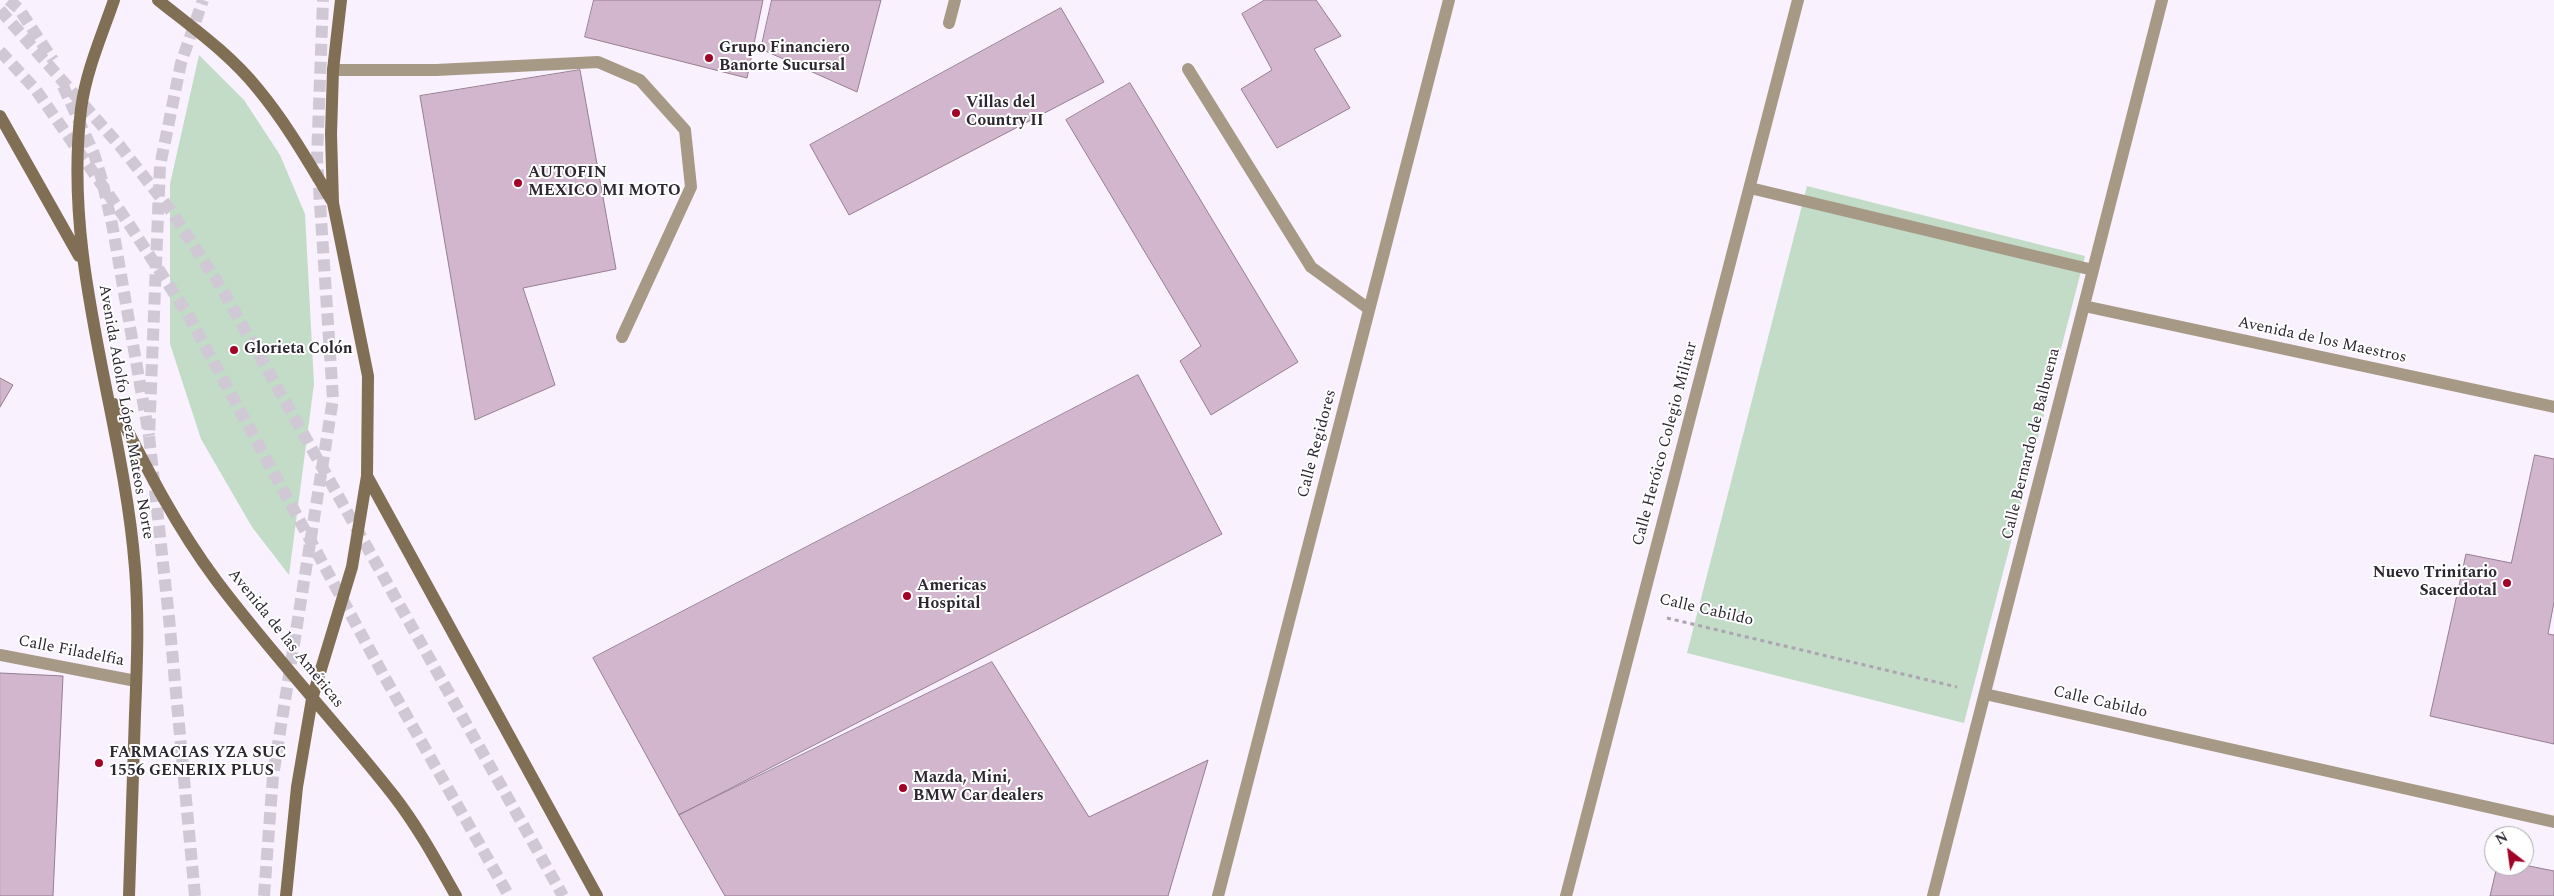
<!DOCTYPE html>
<meta charset="utf-8">
<style>
body{margin:0}
#map{position:relative;width:2554px;height:896px;overflow:hidden;background:#f9f1fd;font-family:Spectral,serif}
canvas{display:block}
.north{position:absolute;left:2484px;top:826px;width:50px;height:50px;box-sizing:border-box;background:#fff;border:1px solid #aba8ad;border-radius:50%;rotate:330deg;font-size:14px;font-weight:700;line-height:20px;text-align:center;color:#2d2631}
.north::after{content:'';display:block;margin:auto;width:18px;height:22px;background:#a20226;clip-path:polygon(50% 0,100% 100%,50% 72%,0 100%)}
</style>
<div id="map">
<canvas width="2554" height="896"></canvas>
<div class="north">N</div>
</div>
<script>
const ctx = document.querySelector('canvas').getContext('2d');
ctx.lineJoin = 'round';
function paint(path, color) {
  ctx.fillStyle = color;
  ctx.fill(path, 'evenodd');
}
function stroke(path, color, width, dash) {
  ctx.strokeStyle = color;
  ctx.lineWidth = width;
  ctx.lineCap = dash ? 'butt' : 'round';
  ctx.setLineDash(dash || []);
  ctx.stroke(path);
}
function drawText(font, color, halo, rows, align = 'center') {
  ctx.font = font + ' Spectral,serif';
  ctx.lineWidth = 4;
  ctx.setLineDash([]);
  ctx.textBaseline = 'middle';
  ctx.strokeStyle = halo;
  ctx.fillStyle = color;
  for (const [text, x, y, turn = 0] of rows) {
    ctx.save();
    ctx.translate(x, y);
    ctx.rotate((+turn || 0) * Math.PI / 180);
    ctx.textAlign = isNaN(turn) ? turn : align;
    if (halo) ctx.strokeText(text, 0, 0);
    ctx.fillText(text, 0, 0);
    ctx.restore();
  }
}
const green = new Path2D(`
 M199,55L244,100L280,155L305,214L314,384L289,575L252,527L201,439L170,344V184Z
 M1807,186L2085,256L1964,723L1687,653Z`);
const building = new Path2D(`
 M594,0H763L747,78L585,37Z
 M772,0H881L857,92L761,49Z
 M1265,0H1316L1341,36L1314,49L1350,108L1277,148L1241,89L1272,70L1242,14Z
 M1061,8L1104,82L849,215L810,145Z
 M580,70L616,269L523,288L555,385L475,420L420,96Z
 M1130,83L1298,362L1211,415L1180,361L1201,346L1066,120Z
 M1138,375L1222,534L679,815L593,658Z
 M0,378L13,385L0,407Z
 M2535,455L2554,459V602L2548,634L2554,635V744L2430,716L2466,554L2511,563Z
 M992,662L1089,817L1208,760L1168,896H725L679,815Z
 M0,673L63,676L53,896H0Z
 M2524,865L2554,871V896H2490L2497,866Z`);
const secondaryTunnel = new Path2D(`
 M9,0L19,9L53,60
 M0,10L120,146L171,211L222,289L563,896
 M0,51L36,90L127,221L187,313L384,676L509,896
 M63,86L94,154L102,180L113,229L149,436`);
const primaryTunnel = new Path2D(`
 M195,896L169,618L149,436L160,166L181,63L203,0
 M264,896L273,776L333,399L317,158L323,0`);
const path = new Path2D(`
 M1667,618L1957,687`);
const lane = new Path2D(`
 M949,23L955,0
 M1188,69L1311,267L1369,309
 M333,70H436L598,62L640,80L685,130L691,187L622,337`);
const street = new Path2D(`
 M1750,188L2093,270
 M2084,306L2554,407
 M0,655L136,681
 M1985,694L2554,822
 M1218,896L1449,0
 M1566,896L1798,0
 M1933,896L2162,0`);
const secondary = new Path2D(`
 M114,0C102,35 86,71 81,109C62,265 123,414 135,568C139,617 137,666 135,714C133,775 131,835 129,896
 M158,0C193,28 230,54 258,89C287,124 309,163 332,201
 M0,116L79,256
 M114,404C145,465 175,525 216,580C272,655 337,723 394,796C418,827 437,862 456,896
 M367,476L597,896
 M286,896L297,787L312,699L352,567L367,476L368,376L333,203L331,134L333,70L341,0`);
const markers = [
 [709,58,5,"#a20226"],
 [956,113,5,"#a20226"],
 [518,183,5,"#a20226"],
 [234,350,5,"#a20226"],
 [2507,583,5,"#a20226"],
 [907,596,5,"#a20226"],
 [99,763,5,"#a20226"],
 [903,788,5,"#a20226"]
];
const poiNames = [
 ["Grupo Financiero",719,49],
 ["Banorte Sucursal",719,67],
 ["Villas del",966,104],
 ["Country II",966,122],
 ["AUTOFIN",528,174],
 ["MEXICO MI MOTO",528,192],
 ["Glorieta Colón",244,350],
 ["Nuevo Trinitario",2497,574,"right"],
 ["Sacerdotal",2497,592,"right"],
 ["Americas",917,587],
 ["Hospital",917,605],
 ["FARMACIAS YZA SUC",109,754],
 ["1556 GENERIX PLUS",109,772],
 ["Mazda, Mini,",913,779],
 ["BMW Car dealers",913,797]
];
const streetNames = [
 ["Avenida de los Maestros",2322,341,12],
 ["Avenida Adolfo López Mateos Norte",125,412,80],
 ["Calle Regidores",1318,444,-75],
 ["Calle Heróico Colegio Militar",1666,444,-75],
 ["Calle Bernardo de Balbuena",2032,444,-76],
 ["Calle Cabildo",1706,611,13],
 ["Avenida de las Américas",285,639,51],
 ["Calle Filadelfia",71,652,11],
 ["Calle Cabildo",2100,703,13]
];
paint(green, '#c2dcc7');
paint(building, '#d1b6cd');
stroke(building, '#967e93', 1);
stroke(secondaryTunnel, '#d0c8d4', 12, [12, 6]);
stroke(primaryTunnel, '#d0c8d4', 12, [12, 6]);
stroke(path, '#aca4b0', 3, [4, 4]);
stroke(lane, '#a69a87', 12);
stroke(street, '#a69a87', 12);
stroke(secondary, '#806f54', 12);
for (const [x, y, r, color] of markers) {
  const dot = new Path2D();
  dot.arc(x, y, r, 0, 2 * Math.PI);
  ctx.fillStyle = color;
  ctx.fill(dot);
  stroke(dot, '#fff', 2);
}
drawText('bold 16px', '#2d2631', '#fff', poiNames, 'left');
drawText('16px', '#2d2631', '#fff', streetNames);
</script>
